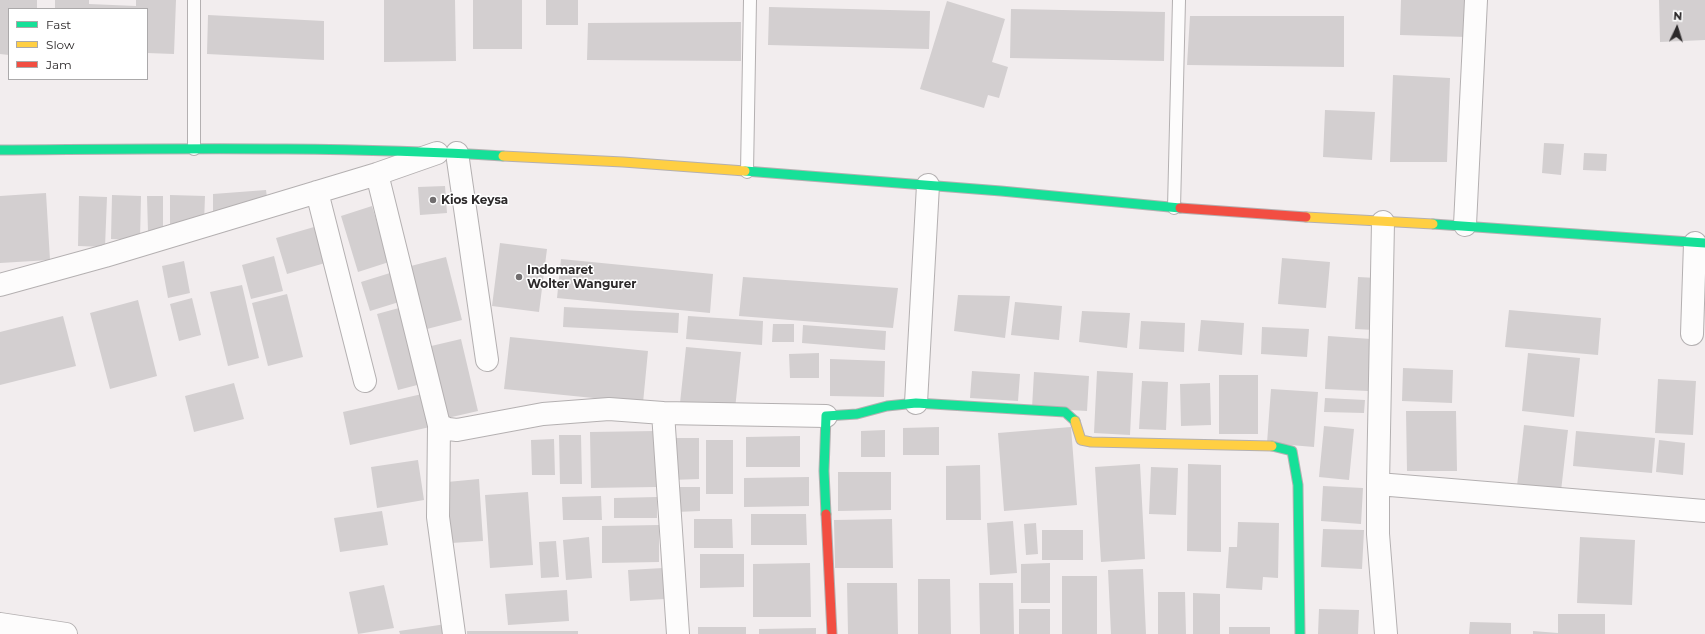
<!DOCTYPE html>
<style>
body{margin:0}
#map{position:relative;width:1705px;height:634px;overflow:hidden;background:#f2edee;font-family:Montserrat,sans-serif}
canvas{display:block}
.legend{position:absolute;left:8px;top:8px;width:140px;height:72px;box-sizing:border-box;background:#fff;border:1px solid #aba9aa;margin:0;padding:5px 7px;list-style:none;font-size:12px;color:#2c292a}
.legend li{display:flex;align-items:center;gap:8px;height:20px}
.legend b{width:20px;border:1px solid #aba9aa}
.north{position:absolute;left:1657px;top:8px;width:40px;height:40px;-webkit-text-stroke:3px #fff;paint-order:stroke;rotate:4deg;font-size:11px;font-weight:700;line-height:16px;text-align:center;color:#2c292a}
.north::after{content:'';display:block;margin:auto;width:14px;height:18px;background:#2c292a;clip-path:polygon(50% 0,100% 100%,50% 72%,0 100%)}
</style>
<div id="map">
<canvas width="1705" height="634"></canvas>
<ul class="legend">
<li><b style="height:5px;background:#16e098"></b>Fast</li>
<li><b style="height:5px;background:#ffcf43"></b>Slow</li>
<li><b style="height:5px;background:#f24e42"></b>Jam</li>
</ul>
<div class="north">N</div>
</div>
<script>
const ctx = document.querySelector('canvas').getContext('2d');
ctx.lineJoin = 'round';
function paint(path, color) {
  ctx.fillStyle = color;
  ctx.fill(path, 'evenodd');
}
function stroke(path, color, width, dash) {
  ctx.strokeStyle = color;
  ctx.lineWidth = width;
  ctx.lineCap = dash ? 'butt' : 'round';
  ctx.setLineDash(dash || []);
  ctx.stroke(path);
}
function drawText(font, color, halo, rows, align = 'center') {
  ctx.font = font + ' Montserrat,sans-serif';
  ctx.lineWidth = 3;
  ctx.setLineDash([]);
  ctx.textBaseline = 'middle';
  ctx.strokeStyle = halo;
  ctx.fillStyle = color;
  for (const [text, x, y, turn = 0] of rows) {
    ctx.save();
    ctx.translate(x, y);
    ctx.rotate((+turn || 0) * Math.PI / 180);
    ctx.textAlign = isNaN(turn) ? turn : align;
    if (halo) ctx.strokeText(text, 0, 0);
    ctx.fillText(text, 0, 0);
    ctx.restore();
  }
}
const building = new Path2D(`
 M0,0H37V9H9V55L0,54Z
 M55,0H89V4L136,6V0H176L174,54L147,53V9H55Z
 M384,0H455L456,61L384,62Z
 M473,0H522V49H473Z
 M546,0H578V25H546Z
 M1401,0H1468L1467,37L1400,35Z
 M1659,0H1705V40L1660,42Z
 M947,1L1005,19L992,62L1008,67L999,98L988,95L984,108L920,89Z
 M769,7L930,11L929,49L768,45Z
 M1011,9L1165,12L1164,61L1010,58Z
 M208,15L324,21V60L207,54Z
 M1190,16H1344V67L1187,65Z
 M741,22V61L587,60L588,23Z
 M1393,75L1450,78L1447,162H1390Z
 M1325,110L1375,112L1372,160L1323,157Z
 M1544,143L1564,144L1561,175L1542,173Z
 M1584,153L1607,154L1606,171L1583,170Z
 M445,186L447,213L420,215L418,187Z
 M266,190L268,205L213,217V194Z
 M46,193L50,260L0,263V196Z
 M112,195L141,196L140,240L111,239Z
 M170,195L205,196L204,223L170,229Z
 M79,196L107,197L105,247L78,246Z
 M147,196H163V232H148Z
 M372,206L389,262L358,272L341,216Z
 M321,225L332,261L287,274L276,238Z
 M500,243L547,249L539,312L492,306Z
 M274,256L283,291L251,299L242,265Z
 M446,257L462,320L419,331L403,268Z
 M1282,258L1330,262L1326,308L1278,304Z
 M561,259L713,274L710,313L557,298Z
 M184,261L190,293L168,298L162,266Z
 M390,273L399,302L370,311L361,282Z
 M743,277L898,288L893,328L739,316Z
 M1358,277L1377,278L1374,330L1355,329Z
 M242,285L259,358L228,366L210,292Z
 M287,294L303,357L268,366L252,303Z
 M958,295L1010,296L1005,338L954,331Z
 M192,298L201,335L179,341L170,304Z
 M138,300L157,376L110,389L90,313Z
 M1015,302L1062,306L1059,340L1011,335Z
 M564,307L679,313L678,333L563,327Z
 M399,308L421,384L398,390L377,314Z
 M1509,310L1601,318L1598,355L1505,347Z
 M1082,311L1130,313L1127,348L1079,342Z
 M63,316L76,366L0,385V332Z
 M688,316L763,321L762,345L686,339Z
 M1201,320L1244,323L1242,355L1198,351Z
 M1141,321L1185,323L1184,352L1139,349Z
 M773,324H794V342H772Z
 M803,325L886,331L885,350L802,343Z
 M1262,327L1309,329L1307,357L1261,354Z
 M1328,336L1371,339L1368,391L1325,389Z
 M510,337L648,351L643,403L504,389Z
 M461,339L478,411L443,419L427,347Z
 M686,347L741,352L735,409L680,403Z
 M819,353V378H790L789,354Z
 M1528,353L1580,358L1574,417L1522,411Z
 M830,359L885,361L884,397L830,396Z
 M1403,368L1453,370L1452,403L1402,401Z
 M972,371L1020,374L1018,401L970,398Z
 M1097,371L1133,373L1130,435L1094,433Z
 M1034,372L1089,376L1087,411L1032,408Z
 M1219,375H1258V434H1219Z
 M1658,379L1696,381L1693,435L1655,433Z
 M1142,381L1168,382L1166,430L1139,429Z
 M234,383L244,419L194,432L185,396Z
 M1210,383L1211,425L1181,426L1180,384Z
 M1271,389L1318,392L1314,447L1267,443Z
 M422,394L430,427L350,445L343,412Z
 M1325,398L1365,400L1364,413L1324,412Z
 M1406,411H1456L1457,471H1407Z
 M1524,425L1568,430L1561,491L1517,486Z
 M1324,426L1354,429L1349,480L1319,477Z
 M939,427V455H903V428Z
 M1071,427L1077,505L1004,511L998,433Z
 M885,430V457H861V431Z
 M655,431L656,487L591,488L590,432Z
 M1576,431L1655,438L1652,473L1573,466Z
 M559,435H581L582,484H560Z
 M800,436V467H746V437Z
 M671,438H699V479L671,480Z
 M554,439L555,475H532L531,440Z
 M706,440H733V494H706Z
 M1659,440L1685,443L1683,475L1656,472Z
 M418,460L424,500L377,508L371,467Z
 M1140,464L1145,559L1101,562L1095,467Z
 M1188,464L1221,465V552L1187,551Z
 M980,465L981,520H946V466Z
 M1151,467L1178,468L1176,515L1149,514Z
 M838,472H891V510L838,511Z
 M809,477V506L744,507V478Z
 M479,479L483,541L451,543L447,482Z
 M1323,486L1363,488L1361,524L1321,521Z
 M676,487H700V511L676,512Z
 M528,492L533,565L490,568L485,495Z
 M601,496L602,520H563L562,497Z
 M657,497V518H614V498Z
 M382,511L388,545L340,552L334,518Z
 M751,514H806L807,545H751Z
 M694,519H732L733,548H694Z
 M892,519L893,568H835L834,520Z
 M1013,521L1017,573L990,575L987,523Z
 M1238,522L1279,523L1278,578L1263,577L1262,590L1226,588L1229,547H1237Z
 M1036,523L1038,554L1026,555L1024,524Z
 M659,525V562L602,563V526Z
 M1323,529L1364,530L1362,569L1321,567Z
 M1042,530H1083V560H1042Z
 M589,537L592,578L566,580L563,540Z
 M1580,537L1635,540L1632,605L1577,603Z
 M556,541L559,577L541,578L539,542Z
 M700,554H744V587L700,588Z
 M810,563L811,617H753V564Z
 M1050,563V603H1021V564Z
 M663,568L665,599L630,601L628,570Z
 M1143,569L1146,634H1111L1108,570Z
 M1062,576H1097V634H1062Z
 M918,579H950L951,634H918Z
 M847,583H897L898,634H848Z
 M979,583H1013L1014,634H980Z
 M384,585L394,628L358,634L349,592Z
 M567,590L569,621L508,625L505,594Z
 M1158,592H1185L1186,634H1158Z
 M1193,593L1220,594V634H1193Z
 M1019,609H1050V634H1019Z
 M1319,609L1359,610L1358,634H1318Z
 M1558,614H1605V634H1533V631L1558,633Z
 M1470,622L1511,623V634H1469Z
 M446,624L447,634H400L399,631Z
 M698,627H746V634H698Z
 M1229,627H1270V634H1229Z
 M816,628V634H759V629Z
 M467,631H578V634H467Z`);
const lane = new Path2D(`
 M194,149V0
 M747,172L750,0
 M1174,208L1179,0`);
const street = new Path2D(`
 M457,153L487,360
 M377,174L439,425L448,429L457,430L543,414L609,409L663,413L678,634
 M317,192L365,381
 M1465,225L1476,0
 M0,285L105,256L377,174L437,153
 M1692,334L1695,243
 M916,403L928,185
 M663,413L826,416
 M439,425L438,517L454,634
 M1378,484L1383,222
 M0,624L66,634
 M1386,634L1378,534V484L1705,511`);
const fast = new Path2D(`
 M0,150C168,149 336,146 503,156
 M745,171L1001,191L1180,208
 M1433,224L1705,243
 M1272,446L1292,451L1298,485L1300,634
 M826,514L824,471L826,416L857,414L887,406L916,403L1065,412L1075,421`);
const slow = new Path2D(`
 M503,156L623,162L745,171
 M1306,217L1433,224
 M1075,421L1081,440L1091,442L1272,446`);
const jam = new Path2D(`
 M1180,208L1306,217
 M826,514L832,634`);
const markers = [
 [433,200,4,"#716e6f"],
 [519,277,4,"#716e6f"]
];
const poiNames = [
 ["Kios Keysa",441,200],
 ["Indomaret",527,270],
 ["Wolter Wangurer",527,284]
];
paint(building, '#d3cfd0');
stroke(lane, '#b4b0b1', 14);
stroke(street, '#b4b0b1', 24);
stroke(fast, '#b4b0b1', 11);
stroke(slow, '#b4b0b1', 11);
stroke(jam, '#b4b0b1', 11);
stroke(lane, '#fdfcfc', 12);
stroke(street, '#fdfcfc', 22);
stroke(fast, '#16e098', 9);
stroke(slow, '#ffcf43', 9);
stroke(jam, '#f24e42', 9);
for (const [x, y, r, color] of markers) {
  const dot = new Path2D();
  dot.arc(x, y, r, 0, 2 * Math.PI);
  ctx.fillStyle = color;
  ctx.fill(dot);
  stroke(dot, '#fff', 1.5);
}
drawText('bold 12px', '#2c292a', '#fff', poiNames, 'left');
</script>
